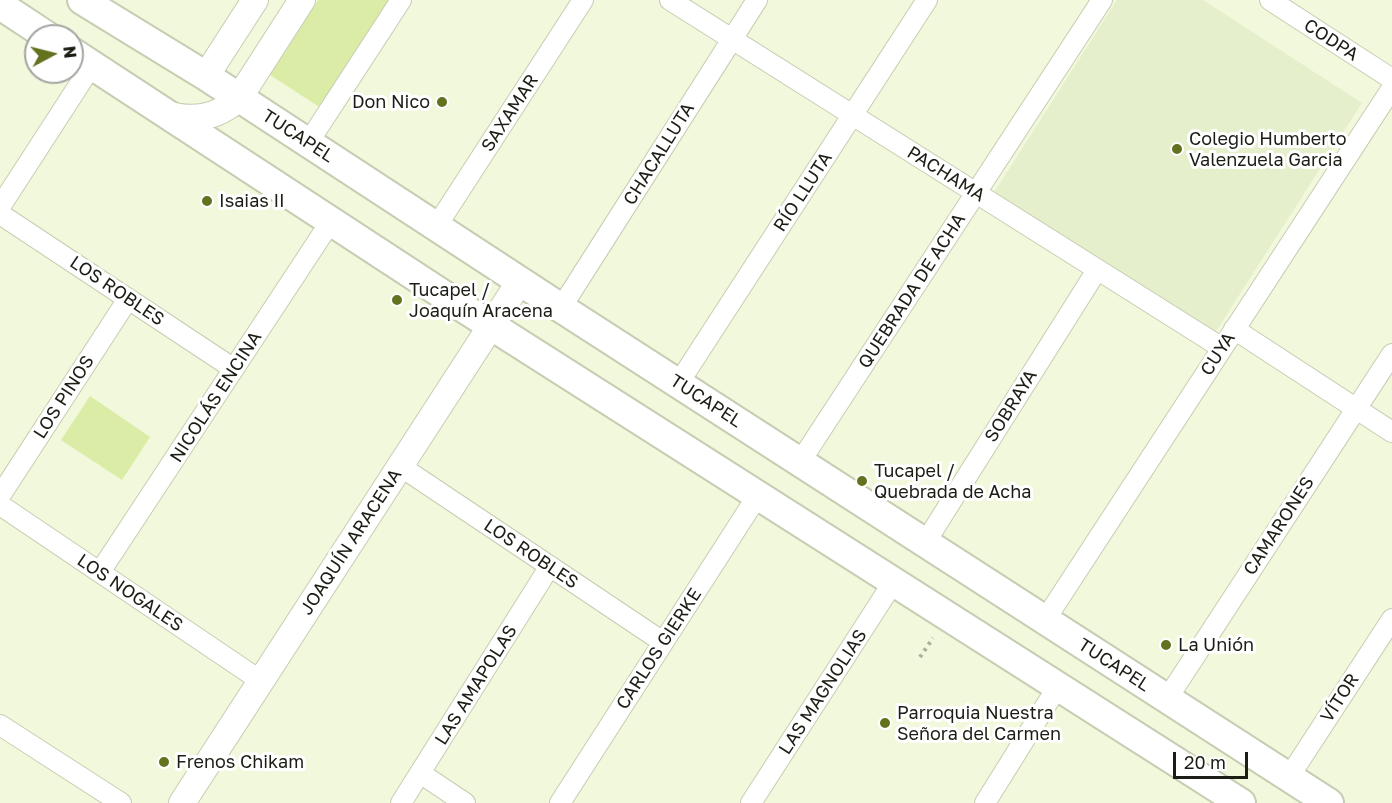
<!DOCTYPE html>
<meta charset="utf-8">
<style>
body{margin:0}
#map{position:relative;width:1392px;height:803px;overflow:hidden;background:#f1f8dc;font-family:"Golos Text",sans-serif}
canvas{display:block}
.north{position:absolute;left:24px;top:24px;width:60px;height:60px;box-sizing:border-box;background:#fff;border:2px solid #a4a5a1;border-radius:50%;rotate:83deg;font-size:16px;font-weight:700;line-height:24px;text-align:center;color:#1b1e14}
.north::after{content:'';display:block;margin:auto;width:21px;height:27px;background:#62721f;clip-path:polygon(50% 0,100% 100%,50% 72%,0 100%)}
.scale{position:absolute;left:1173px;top:752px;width:75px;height:27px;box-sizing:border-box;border:3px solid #1b1e14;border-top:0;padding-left:8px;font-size:18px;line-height:21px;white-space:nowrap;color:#1b1e14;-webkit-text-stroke:4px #fff;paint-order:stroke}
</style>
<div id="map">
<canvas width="1392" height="803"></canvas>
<div class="north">N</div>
<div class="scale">20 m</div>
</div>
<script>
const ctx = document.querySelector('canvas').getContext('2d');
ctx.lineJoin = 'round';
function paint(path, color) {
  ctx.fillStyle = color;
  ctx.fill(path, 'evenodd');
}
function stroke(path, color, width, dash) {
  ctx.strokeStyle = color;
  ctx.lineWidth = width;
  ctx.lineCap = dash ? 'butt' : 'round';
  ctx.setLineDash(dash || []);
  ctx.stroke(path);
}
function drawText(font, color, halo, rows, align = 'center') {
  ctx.font = font + ' "Golos Text",sans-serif';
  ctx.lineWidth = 6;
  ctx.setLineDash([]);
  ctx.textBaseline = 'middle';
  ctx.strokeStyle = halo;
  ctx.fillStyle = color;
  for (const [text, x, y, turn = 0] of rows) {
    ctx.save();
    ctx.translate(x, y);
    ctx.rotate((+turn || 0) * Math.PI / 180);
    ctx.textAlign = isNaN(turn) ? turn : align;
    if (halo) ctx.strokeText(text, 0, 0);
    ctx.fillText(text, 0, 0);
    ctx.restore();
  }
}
const built = new Path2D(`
 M1117,0H1203L1362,103L1213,336L993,194Z`);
const green = new Path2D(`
 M318,0H391L321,108L270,75Z
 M90,396L150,437L122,480L61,440Z`);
const path = new Path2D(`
 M920,657L933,638`);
const minor = new Path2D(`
 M670,0L1222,348
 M1270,0L1392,79
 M308,143L401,0
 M0,207L92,65
 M0,214L234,369
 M436,227L583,0
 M561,308L757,0
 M1234,329L1392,432
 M678,384L927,0
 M800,462L1102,0
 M400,466L663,642
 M0,496L128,299
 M0,505L261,681
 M925,543L1097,270
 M100,572L331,221
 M1045,620L1392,88
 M1167,699L1392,354
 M0,725L121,803
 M420,773L465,803
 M1289,777L1392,619
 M401,803L550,566
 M560,803L758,495
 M751,803L894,581
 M985,803L1058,686`);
const tertiary = new Path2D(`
 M206,76L255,0
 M166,114C194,122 217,118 239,98L302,0
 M182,803L520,281`);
const secondary = new Path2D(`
 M82,0L206,76L561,308L1329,803
 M0,5L47,36
 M72,52L462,307L1241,803`);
const markers = [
 [442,102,6,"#62721f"],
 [1177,149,6,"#62721f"],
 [207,201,6,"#62721f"],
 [397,300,6,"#62721f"],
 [862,481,6,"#62721f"],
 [1166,645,6,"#62721f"],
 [885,723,6,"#62721f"],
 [164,762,6,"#62721f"]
];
const streetNames = [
 ["CODPA",1331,40,33],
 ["SAXAMAR",510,113,-57],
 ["TUCAPEL",298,136,33],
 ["CHACALLUTA",659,154,-58],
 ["PACHAMA",946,174,32],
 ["RÍO LLUTA",803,192,-57],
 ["LOS ROBLES",117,291,34],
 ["QUEBRADA DE ACHA",912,291,-57],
 ["CUYA",1218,354,-57],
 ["LOS PINOS",64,397,-57],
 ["NICOLÁS ENCINA",216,397,-57],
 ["TUCAPEL",706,401,33],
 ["SOBRAYA",1011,406,-58],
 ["CAMARONES",1279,526,-57],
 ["JOAQUÍN ARACENA",351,542,-57],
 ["LOS ROBLES",531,554,34],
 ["LOS NOGALES",130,593,34],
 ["CARLOS GIERKE",659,649,-57],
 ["TUCAPEL",1114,665,33],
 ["LAS AMAPOLAS",476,685,-58],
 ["LAS MAGNOLIAS",823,692,-57],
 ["VÍTOR",1340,698,-57]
];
const poiNames = [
 ["Don Nico",430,102,"right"],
 ["Colegio Humberto",1189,139],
 ["Valenzuela Garcia",1189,160],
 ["Isaias II",219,201],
 ["Tucapel /",409,290],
 ["Joaquín Aracena",409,311],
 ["Tucapel /",874,471],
 ["Quebrada de Acha",874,492],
 ["La Unión",1178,645],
 ["Parroquia Nuestra",897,713],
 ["Señora del Carmen",897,734],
 ["Frenos Chikam",176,762]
];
paint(built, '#e6efcc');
paint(green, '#dbeca7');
stroke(minor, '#c5cdb2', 22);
stroke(tertiary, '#c5cdb2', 28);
stroke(secondary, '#c5cdb2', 32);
stroke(path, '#abb19b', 4, [3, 4.5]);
stroke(minor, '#fff', 20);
stroke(tertiary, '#fff', 26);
stroke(secondary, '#fff', 28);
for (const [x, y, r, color] of markers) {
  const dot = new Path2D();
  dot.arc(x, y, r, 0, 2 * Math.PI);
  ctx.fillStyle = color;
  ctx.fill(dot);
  stroke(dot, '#fff', 2);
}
drawText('18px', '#1b1e14', '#fff', streetNames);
drawText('18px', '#1b1e14', '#fff', poiNames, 'left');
</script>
